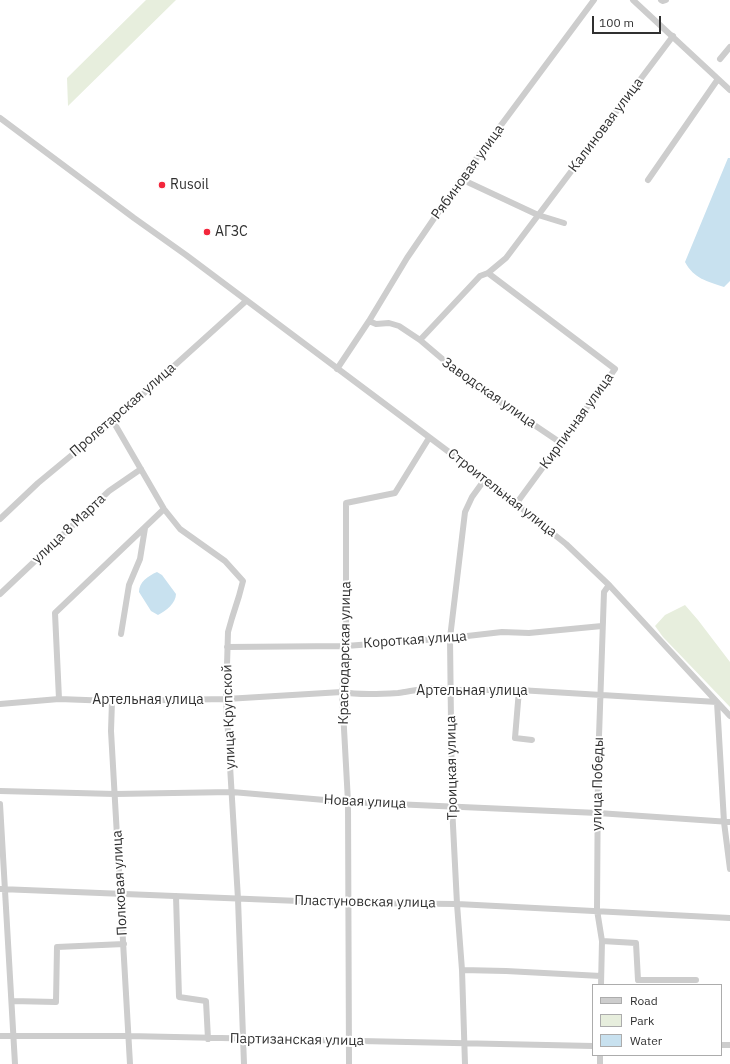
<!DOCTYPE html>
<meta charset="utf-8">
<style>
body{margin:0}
#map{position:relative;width:730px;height:1064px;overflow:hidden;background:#fff;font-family:"IBM Plex Sans",sans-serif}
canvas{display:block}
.legend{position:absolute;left:592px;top:984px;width:130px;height:72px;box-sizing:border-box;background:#fff;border:1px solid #acacac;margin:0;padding:5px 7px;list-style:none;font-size:12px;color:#303030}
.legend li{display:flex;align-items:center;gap:8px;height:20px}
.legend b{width:20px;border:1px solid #acacac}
.scale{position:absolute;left:592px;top:16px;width:69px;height:18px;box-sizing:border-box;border:2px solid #303030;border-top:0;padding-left:5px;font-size:12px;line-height:14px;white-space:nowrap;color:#303030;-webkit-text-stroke:3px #fff;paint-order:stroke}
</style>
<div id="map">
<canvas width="730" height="1064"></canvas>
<ul class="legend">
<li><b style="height:5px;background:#cdcdcd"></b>Road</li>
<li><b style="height:11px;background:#e7eedd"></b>Park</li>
<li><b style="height:11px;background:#c8e1ef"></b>Water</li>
</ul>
<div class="scale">100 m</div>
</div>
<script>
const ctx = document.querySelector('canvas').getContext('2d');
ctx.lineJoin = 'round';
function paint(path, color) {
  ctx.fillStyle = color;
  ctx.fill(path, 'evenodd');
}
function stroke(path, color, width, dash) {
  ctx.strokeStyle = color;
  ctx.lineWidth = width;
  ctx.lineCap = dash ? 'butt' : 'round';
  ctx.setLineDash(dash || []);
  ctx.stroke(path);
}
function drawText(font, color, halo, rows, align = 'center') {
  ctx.font = font + ' "IBM Plex Sans",sans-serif';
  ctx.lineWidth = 4;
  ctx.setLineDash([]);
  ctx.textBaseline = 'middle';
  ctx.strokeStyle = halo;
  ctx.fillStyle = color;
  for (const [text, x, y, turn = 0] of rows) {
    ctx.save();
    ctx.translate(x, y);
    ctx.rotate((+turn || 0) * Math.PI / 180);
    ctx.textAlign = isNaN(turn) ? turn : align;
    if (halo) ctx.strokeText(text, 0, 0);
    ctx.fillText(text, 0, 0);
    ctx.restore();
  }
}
const green = new Path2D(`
 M146,0H176L68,106L67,78Z
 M685,605L698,620L730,662V707L663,637L655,626L665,615Z`);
const water = new Path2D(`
 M728,158H730V281L724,287C707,281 694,279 685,262Z
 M157,572L162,575L176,594C176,603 166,611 158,615L151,611L139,592C139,582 148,576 157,572Z`);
const minor = new Path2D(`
 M633,0L730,90
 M661,0L663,1L666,0
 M720,59L730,47
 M0,118L134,218L186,255L485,479L566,544L609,585L730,716
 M461,179L538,215L564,223
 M648,180L718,79
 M488,273L615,369L516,504
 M369,321L376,324L389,323L399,326L420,340L466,379L561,443
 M420,340L480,276L488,273L506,258L673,36
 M337,369L369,321L407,258L461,179L594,0
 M113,421L164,509L180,529L225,561L243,581L239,596L232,618L228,632L226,699L238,899L244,1064
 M0,519L38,483L113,421L246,301
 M0,594L109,491L141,469
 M121,634L129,585L140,559L145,528
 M227,647L346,646L450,638L502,632L529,633L602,626
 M519,690L515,738L532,740
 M59,699L55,613L164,509
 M112,701L111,731L130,1064
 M0,704L59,699L112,701L226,699L342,692C357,695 382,694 398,693C414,691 434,685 450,690H519L717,702L724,822L730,869
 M0,791L115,794L232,792L348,802L598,813L730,822
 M0,804L15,1064
 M0,889L349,903L457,904L730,918
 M176,896L179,997L206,1001L208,1039
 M602,941L636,943L638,980H696
 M462,970L506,971L601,976
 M601,985L602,941L597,910L598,765L604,592L609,585
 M12,1001L56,1002L57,947L124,944
 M0,1036H128L593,1046
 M721,1045H730
 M349,1064L348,802L342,692L346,646V503L395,493L429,438
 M465,1064L462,970L457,904L452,806L450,638L465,512L472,497L485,479
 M600,1064V1055`);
const markers = [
 [162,185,4,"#f3263b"],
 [207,232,4,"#f3263b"]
];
const streetNames = [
 ["Калиновая улица",606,125,-53],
 ["Рябиновая улица",468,172,-54],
 ["Заводская улица",489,393,35],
 ["Пролетарская улица",123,410,-41],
 ["Кирпичная улица",577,421,-54],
 ["Строительная улица",502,493,38],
 ["улица 8 Марта",69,529,-43],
 ["Короткая улица",415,640,-4],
 ["Краснодарская улица",345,653,-89],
 ["Артельная улица",472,691],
 ["Артельная улица",148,700],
 ["улица Крупской",229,717,-92],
 ["Троицкая улица",452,768,-91],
 ["улица Победы",598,784,-89],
 ["Новая улица",365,802,3],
 ["Полковая улица",120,883,-93],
 ["Пластуновская улица",365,902,1],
 ["Партизанская улица",297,1040,1]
];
const poiNames = [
 ["Rusoil",170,185],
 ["АГЗС",215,232]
];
paint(green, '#e7eedd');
paint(water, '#c8e1ef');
stroke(minor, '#cdcdcd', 6);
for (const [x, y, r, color] of markers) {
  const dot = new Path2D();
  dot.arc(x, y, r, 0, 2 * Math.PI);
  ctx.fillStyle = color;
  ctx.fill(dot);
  stroke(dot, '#fff', 1.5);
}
drawText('14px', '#303030', '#fff', streetNames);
drawText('14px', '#303030', '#fff', poiNames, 'left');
</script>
